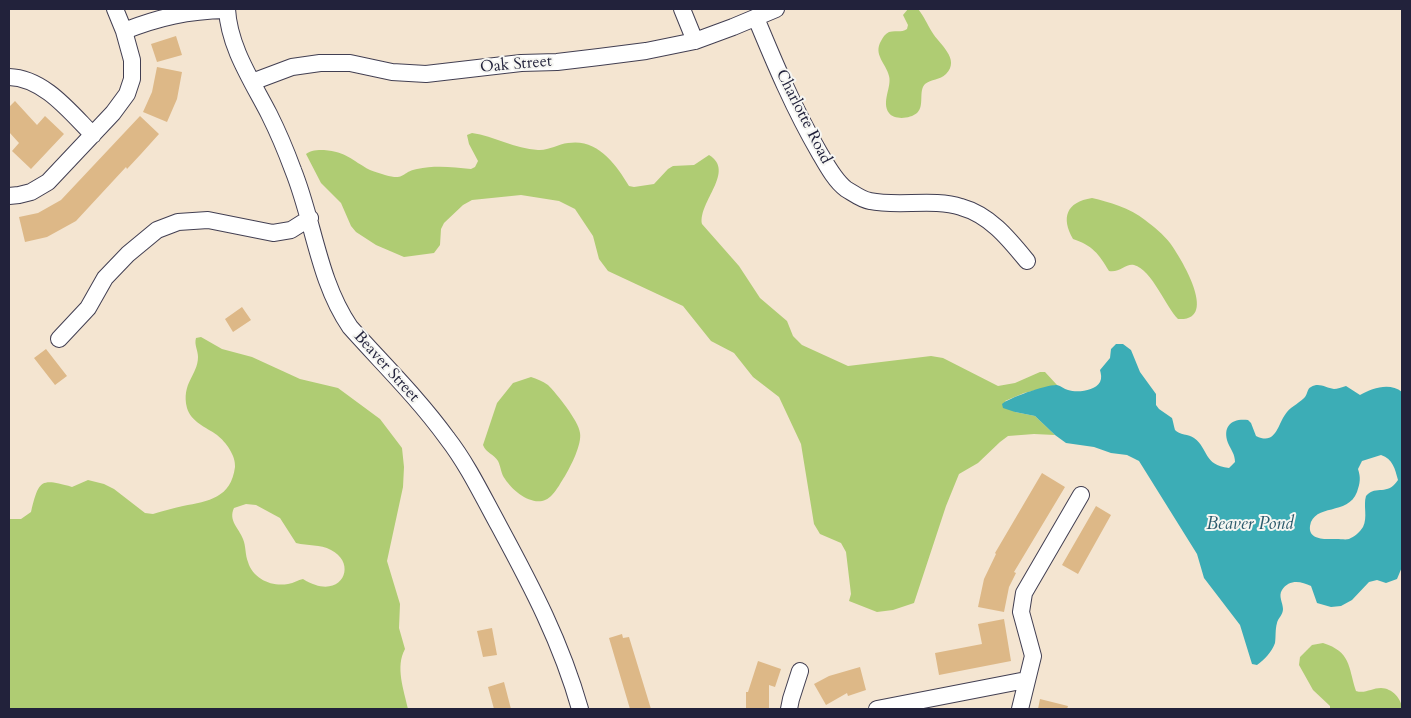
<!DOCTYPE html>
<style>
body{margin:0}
#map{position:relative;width:1411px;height:718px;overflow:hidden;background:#f4e5d1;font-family:Cardo,serif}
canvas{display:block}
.frame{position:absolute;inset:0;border:10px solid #22223b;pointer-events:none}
</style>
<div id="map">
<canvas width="1411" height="718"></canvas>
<div class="frame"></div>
</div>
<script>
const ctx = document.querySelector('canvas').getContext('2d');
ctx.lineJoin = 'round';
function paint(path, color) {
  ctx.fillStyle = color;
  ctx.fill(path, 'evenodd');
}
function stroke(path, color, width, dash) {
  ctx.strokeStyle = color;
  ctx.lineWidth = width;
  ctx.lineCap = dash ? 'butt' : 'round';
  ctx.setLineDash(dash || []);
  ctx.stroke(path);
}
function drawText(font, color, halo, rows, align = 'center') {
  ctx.font = font + ' Cardo,serif';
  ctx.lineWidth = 4;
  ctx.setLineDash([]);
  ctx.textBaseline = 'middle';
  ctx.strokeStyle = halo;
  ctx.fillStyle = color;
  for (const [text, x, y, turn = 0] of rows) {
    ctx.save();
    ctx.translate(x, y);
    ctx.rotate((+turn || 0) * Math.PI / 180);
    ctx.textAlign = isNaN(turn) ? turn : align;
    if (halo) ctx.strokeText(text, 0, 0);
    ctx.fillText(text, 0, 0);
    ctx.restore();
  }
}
const green = new Path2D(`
 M908,9H918C924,16 927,24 932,32C939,44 961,59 946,74C940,80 931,79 925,84C918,91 925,106 917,113C910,119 894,120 889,113C881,102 892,87 889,76C886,63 873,55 881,41C883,37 885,34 889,32C895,30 901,33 907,29L908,25L903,15Z
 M472,133C494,136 515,149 538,150C548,151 558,144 568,143C597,138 616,164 629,186L634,187L654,184L668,169L673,166L694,165L709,155C736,171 698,202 702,224L739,266L760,298L787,321L793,336L802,345L848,366L931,356L943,358L998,386L1015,383L1040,372H1045L1057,385L1024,393L1005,401L1015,412L1035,416L1055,435L1034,434L1008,436L1000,442L978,463L959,474L946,506L914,603L893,610L877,612L849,601L851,594L846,552L841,543L820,534L814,524L801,444L779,397L753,377L734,353L711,341L683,306L608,271L599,259L593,236L575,209L559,201L521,195L472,200L463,205L444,223L441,229L440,245L434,253L404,257L376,245L356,232L351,226L341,203L321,183L306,154C311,150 317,150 324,150C347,152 351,160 370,170C374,172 380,173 385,175C406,181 401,172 417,169C435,165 453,167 471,169L475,167L478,161L469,144L467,135Z
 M1092,198C1109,202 1130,208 1145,220C1153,226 1164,235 1170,243C1181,258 1220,322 1178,319C1166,307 1152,270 1134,265C1126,263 1120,273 1109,271C1099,254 1092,245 1073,239C1061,218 1066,202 1092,198Z
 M201,337L222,349L252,357L300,379L338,388L380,419L402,448L404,467L403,487L387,561L400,604L399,628L405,649C395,667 404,690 408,709H9V519H21L31,512C39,480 40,478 72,487L88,480L104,484L114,489L145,513L153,514C163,511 173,508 183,506C209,501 231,498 235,467C236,456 226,442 217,435C206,427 191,422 187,408C181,383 198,375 198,357C198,350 194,345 196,338ZM246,504L256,505L280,518L296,543C308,546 320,544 331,550C359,564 341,603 303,579C298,580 294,583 288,584C272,587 253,579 248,562C245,555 246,546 243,539C239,528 228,521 234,508Z
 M531,377C537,379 542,381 548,385C556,393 579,421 580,433C582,444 571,466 565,476C561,482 557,490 552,495C538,511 514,493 505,479C501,474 501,467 498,461C494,454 486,453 483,445L497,403L513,383Z
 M1323,643C1351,652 1348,666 1356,691C1365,694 1372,688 1381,688C1392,688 1402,699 1402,709H1330V706L1313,690L1299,665L1300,657L1312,645Z`);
const water = new Path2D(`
 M1116,344H1123L1131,350L1140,372L1156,394V405L1159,409L1172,418C1173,421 1174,427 1175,430C1179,435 1189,434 1194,438C1209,449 1203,465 1229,468L1235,462C1235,454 1231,450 1228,443C1222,426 1232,418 1248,420L1251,423L1256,436C1277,446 1277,424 1287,412C1292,406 1301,402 1305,397C1308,393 1307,389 1311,387C1319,382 1326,388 1334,389C1337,389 1342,387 1346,386L1360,395C1372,388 1390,382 1402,392V567L1397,579L1386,583L1377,580L1369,582L1352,600L1341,606L1331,607L1317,603L1311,586C1301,581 1289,579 1282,590C1278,596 1283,603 1283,609C1283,615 1278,618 1277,623C1275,630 1276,637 1275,643C1272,652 1264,660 1257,665L1252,664L1240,625L1204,578L1197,554L1139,461L1127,455L1111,453L1094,447L1066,443L1055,435L1035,416L1015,412L1003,408L1002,404C1008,398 1048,384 1057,385C1061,386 1064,389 1068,390C1077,393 1095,391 1100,382C1102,378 1101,374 1100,370L1110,358L1111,349ZM1381,455C1393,459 1395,469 1398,480C1387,497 1377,484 1366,496C1363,506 1368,517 1363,527C1360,532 1354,537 1349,539C1346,540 1340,539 1337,539C1327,539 1308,541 1310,526C1314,503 1348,516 1357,492C1360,483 1361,478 1358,469L1362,461Z`);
const building = new Path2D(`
 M176,36L182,55L157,62L151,44Z
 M157,67L182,72L177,99L167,122L143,112L152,92Z
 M15,101L37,125L45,116L64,134L31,169L12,151L19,143L9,132V107Z
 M140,116L159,134L141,154L127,169L126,167L76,221L47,237L25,242L19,217L38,213L61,200Z
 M242,307L251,320L233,332L225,319Z
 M46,349L67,376L55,385L34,358Z
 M1042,473L1065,487L1014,572L1016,573L1009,587L1004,612L978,607L984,579L996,554L995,553Z
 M1096,506L1111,515L1078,574L1062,565Z
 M1004,619L1011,661L939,675L935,653L982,644L978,624Z
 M492,628L497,655L483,657L477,631Z
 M622,634L623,638L629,637L651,709H630L609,638Z
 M758,661L781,669L775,687L769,685V709H746V692H748Z
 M860,667L866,690L848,696L847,693L826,705L814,684L829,676Z
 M504,682L511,709H494L488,687Z
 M1040,699L1068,706L1067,709H1038Z`);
const minor = new Path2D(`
 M227,9C229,47 252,81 269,114C278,132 286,151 293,170C314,222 318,280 350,327C383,364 418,398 447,438C468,465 483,497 499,526C532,587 561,642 580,709
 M682,9L695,41
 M756,18C775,64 794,109 819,152C826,164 835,181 846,189C853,193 862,200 870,201C898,207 934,198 961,207C990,215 1009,239 1027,261
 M124,31C160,17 187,11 226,10
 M9,77C44,78 70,112 93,135
 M252,82L292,67L320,63H350L392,72L426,74L521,63L557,62L599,57L646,51L695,41L733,27L776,9
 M9,196L19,195L31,192L48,182L113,113L127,94L132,79V60L124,31L115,9
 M59,339L88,308L105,278L128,254L157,230L178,222L208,220L273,233L291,230L310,218
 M789,709L791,699L800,671
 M877,709L1026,680
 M1020,709L1033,656L1021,612L1024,593L1081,495`);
const streetNames = [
 ["Oak Street",516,65,-5],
 ["Charlotte Road",803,117,63],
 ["Beaver Street",386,367,48]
];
const waterNames = [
 ["Beaver Pond",1250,525]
];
paint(green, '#afcc73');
paint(water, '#3cadb6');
paint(building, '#ddb887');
stroke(minor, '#423f52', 18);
stroke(minor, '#fff', 16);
drawText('16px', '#22223b', '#f6f6f2', streetNames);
drawText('italic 18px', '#2c5a6c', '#f6f6f2', waterNames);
</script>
